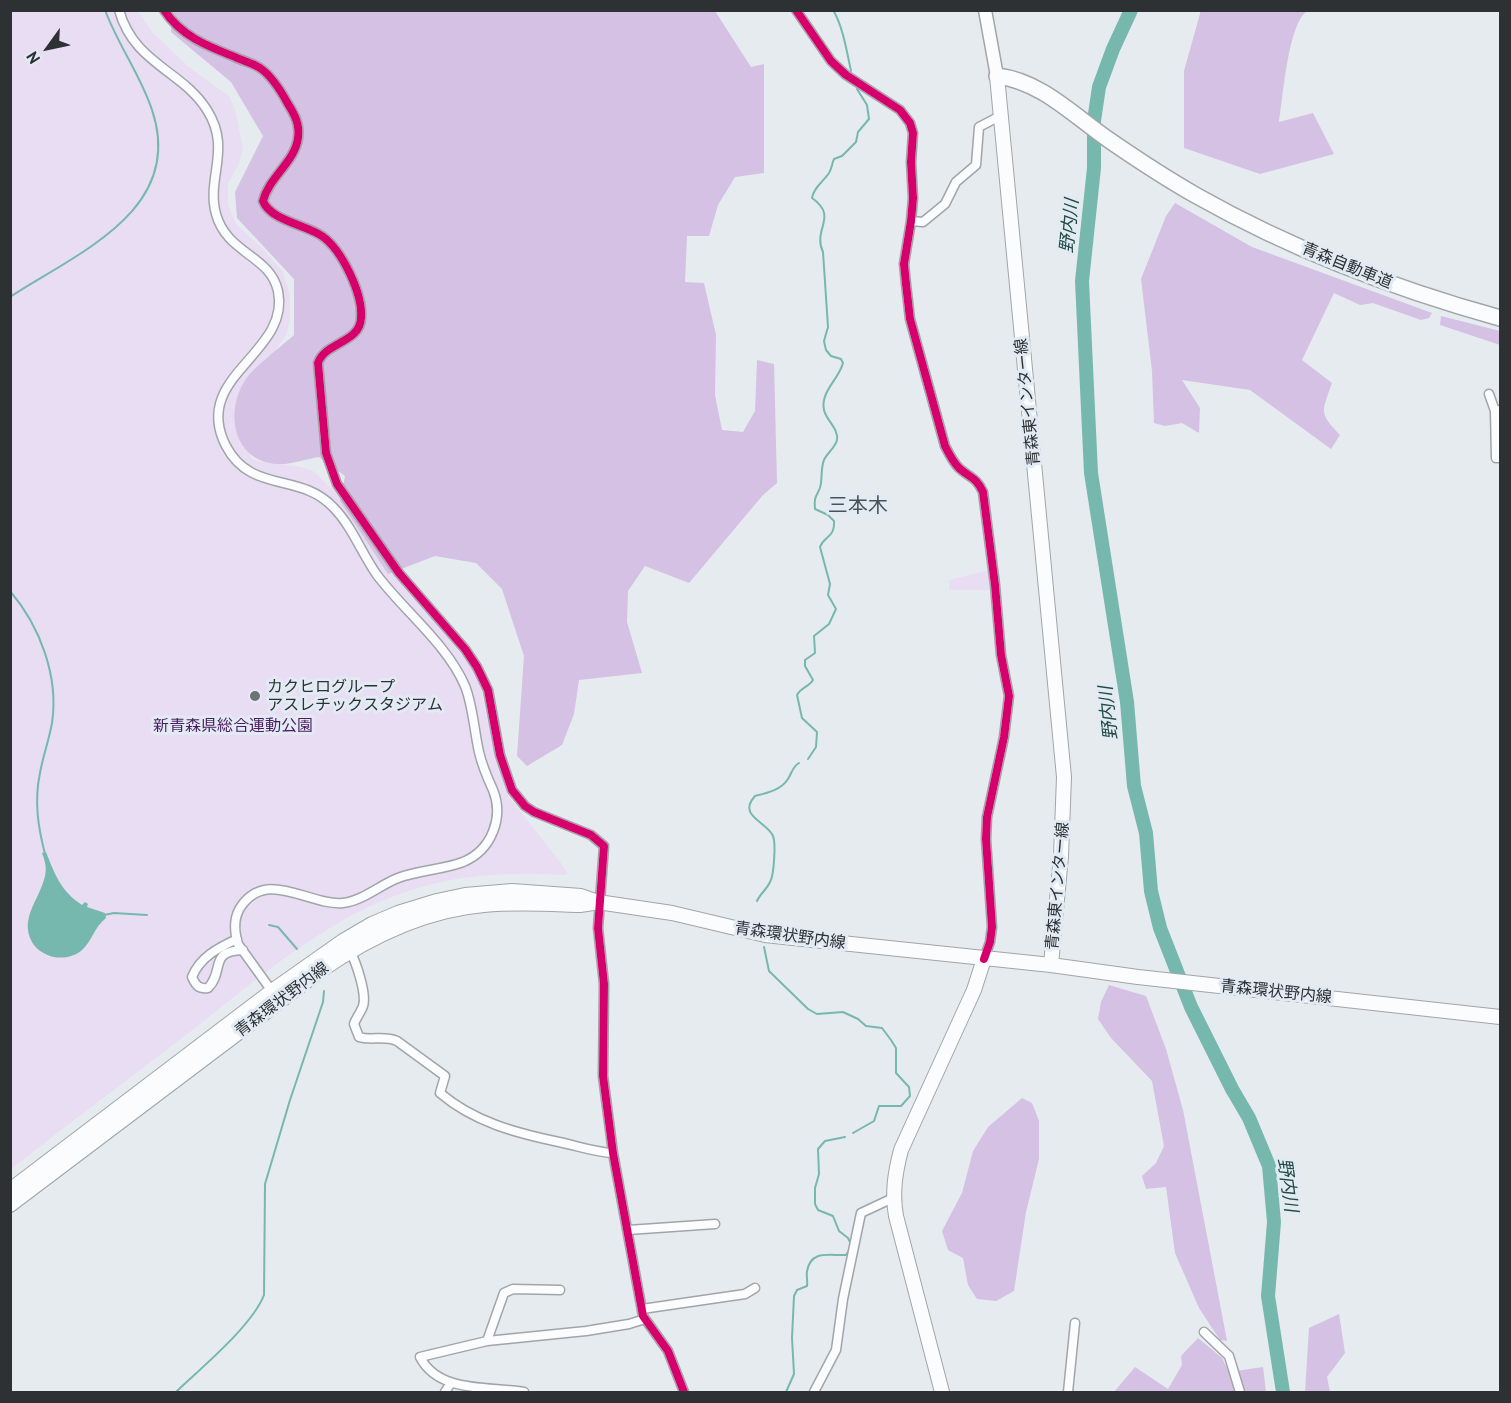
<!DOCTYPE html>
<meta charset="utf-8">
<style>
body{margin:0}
#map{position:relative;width:1511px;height:1403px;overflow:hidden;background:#e6ebf0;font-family:"PT Sans",sans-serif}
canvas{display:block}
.frame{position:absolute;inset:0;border:12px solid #2d3134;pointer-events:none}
.north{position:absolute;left:18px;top:18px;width:60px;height:60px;-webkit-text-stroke:4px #e2ebf4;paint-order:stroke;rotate:237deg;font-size:16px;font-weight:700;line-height:24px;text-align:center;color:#2d3134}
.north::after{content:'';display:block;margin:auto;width:21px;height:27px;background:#2d3134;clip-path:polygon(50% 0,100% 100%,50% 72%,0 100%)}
</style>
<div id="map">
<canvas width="1511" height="1403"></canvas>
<div class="frame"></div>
<div class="north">N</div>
</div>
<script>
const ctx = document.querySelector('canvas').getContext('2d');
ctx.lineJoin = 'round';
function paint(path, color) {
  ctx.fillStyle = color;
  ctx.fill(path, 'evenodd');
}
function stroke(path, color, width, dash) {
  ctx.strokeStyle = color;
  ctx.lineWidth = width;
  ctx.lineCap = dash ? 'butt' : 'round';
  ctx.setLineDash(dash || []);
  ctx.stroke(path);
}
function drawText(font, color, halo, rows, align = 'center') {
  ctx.font = font + ' "PT Sans","Noto Sans JP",sans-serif';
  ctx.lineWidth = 6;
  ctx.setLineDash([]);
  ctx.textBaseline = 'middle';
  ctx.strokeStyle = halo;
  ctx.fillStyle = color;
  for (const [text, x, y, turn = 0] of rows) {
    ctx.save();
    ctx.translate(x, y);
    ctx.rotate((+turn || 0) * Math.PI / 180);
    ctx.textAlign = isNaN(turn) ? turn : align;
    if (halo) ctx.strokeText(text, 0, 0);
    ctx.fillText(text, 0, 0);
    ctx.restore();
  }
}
const green = new Path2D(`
 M11,11H138L153,33L190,68L229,96L235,110L243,148L239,163L228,184V205L236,224L263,249L283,272L290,296V320L286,335L245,395L246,445L250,457L257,461L301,467L313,471L327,484L338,495L387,564L472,668L479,681L496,760L508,796L561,863L567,873L565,875C511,872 460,874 408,891C327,918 261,976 195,1028C134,1075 72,1121 11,1169Z
 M990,570L992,590H949V580Z`);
const forest = new Path2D(`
 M173,10L715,11L751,67L764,64V173L735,177L718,205L709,236H687L685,282L704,283L716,335L715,395L722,430L743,432L755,411L757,360L774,364L777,483L763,495L689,583L645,566L628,591L627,622L642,673L579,680L574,714L562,745L527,766L517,756L524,656L502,589L476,563L435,556L388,574L340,501L345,476L319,457C306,459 290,465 278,464C233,462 224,411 246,379C254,367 282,346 294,335V279L237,218L235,192L263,136L231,82L171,32Z
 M1201,10L1307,11C1288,24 1283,98 1279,122L1313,113L1334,154L1260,174L1184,148V71Z
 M1175,203L1252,247L1432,313L1429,318L1421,320L1373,303L1360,305L1334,293L1302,360L1332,383C1322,412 1318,412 1340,435L1331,449L1250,390L1182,380L1200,408L1199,433L1182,423L1165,426L1154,423L1152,371L1141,279L1166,216Z
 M1441,316L1500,331V345L1440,325Z
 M1109,985L1146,996L1166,1049L1183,1110L1227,1341L1220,1340L1199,1308L1175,1253L1166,1187L1146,1189L1142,1176L1156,1163L1164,1146L1152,1081L1111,1038L1098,1019L1101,1002Z
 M1022,1098L1032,1103L1039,1121V1159L1026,1212L1014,1291L996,1301L977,1299L968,1285L963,1258L948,1250L942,1231L962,1193L973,1151L988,1127Z
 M1339,1314L1345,1353L1327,1377L1330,1392H1305L1309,1328Z
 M1198,1338L1222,1358L1229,1372L1263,1367L1266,1392H1114L1135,1367L1168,1389L1182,1365L1181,1356Z`);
const water = new Path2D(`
 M46,852C55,875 61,891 82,905L85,902L88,904L87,907L105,913L106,918C94,927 92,942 81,951C72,958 60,959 50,956C42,953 36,949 32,942C19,918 40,899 45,876C47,868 45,861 42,853Z`);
const stream = new Path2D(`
 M833,10C843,26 847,53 851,71
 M10,297C77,253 186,210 152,110C141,76 118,45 105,10
 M10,591C40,626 59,677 52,723C49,740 43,756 40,773C34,801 38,827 45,854
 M808,759L816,747L817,732L802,718L797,695C801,687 809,687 813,680L805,666V660L815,653L814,636L829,624L836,609L828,595L830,584L820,547C824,536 835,538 834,521L828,515L815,509C813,493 820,495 821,483C822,476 821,467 824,460C827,453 835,448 837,440C839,429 826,420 824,410C820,392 839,379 843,363L841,359L831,356L826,350L824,341L828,327L823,252C812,229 839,217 812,198C814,187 823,182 829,173C832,168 832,163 834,159L842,156L856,142L858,132L869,119L867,105L857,89
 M757,901C760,894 767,889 770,882C774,876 776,843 773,836C766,821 737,816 755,796C767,793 781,790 788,779C792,773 792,767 799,763
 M104,915L114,913L147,915
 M269,925L278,927L297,949
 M764,947L769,971L808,1009L817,1014L843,1012L858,1019L866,1026L882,1028L891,1040L896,1048V1073L909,1087L910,1096L901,1106H879L874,1121L853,1133
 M845,1137L825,1141L818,1149L819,1174L815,1188V1204L818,1210L833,1216L839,1231L848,1238L851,1244
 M176,1392C201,1368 252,1326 264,1295L265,1184L290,1100L323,1002L324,991
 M786,1392L794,1374L792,1338L794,1296L797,1290L807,1286C808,1281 806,1276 807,1271C811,1249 831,1256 846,1255L850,1249`);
const river = new Path2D(`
 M1131,10L1113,49L1099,87L1094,121V168L1082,281L1091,473L1127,702L1134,786L1146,833L1151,891L1160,928L1191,1007L1232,1089L1249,1118L1269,1166L1274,1222L1268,1296L1283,1392`);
const minor = new Path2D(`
 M119,10C134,64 182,70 207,110C232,149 206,178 216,214C227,254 270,255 278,291C291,354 190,376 226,446C251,494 300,472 333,507C352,526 362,554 377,575C404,611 447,644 465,686C473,706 474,730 479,752C482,765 487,777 493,790C504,817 492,850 463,862C442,870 419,870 398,878C380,885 362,901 343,903C310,906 268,869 242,905C233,917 234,931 238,944L274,994
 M164,10C181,36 207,46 235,57C243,61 253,63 260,68C272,76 281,91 288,104C295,115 300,125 298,138C295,162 269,177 263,201C270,220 306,225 322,236C342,250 363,294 361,318C360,343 325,342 318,363L326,453L337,484L399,573L465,649L477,667L488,690L500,755L512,790L525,806L534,812L591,835L604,846L598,928L604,984L603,1076L613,1153L643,1316L668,1351L684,1392
 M796,10L831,61L846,75L900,110L910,123L913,133L911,162L913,198L911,221L904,264L906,284L910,319L945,446C949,454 953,462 959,468C970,478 976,477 983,492L995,585L1001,655L1009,696L1004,737L987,817L986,839L992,927L990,942L984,959
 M911,221L923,222L945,204L956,182L976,165L979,127L1000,116
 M1489,394L1495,411L1500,410
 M1495,411L1496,458H1500
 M237,939C218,948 200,957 192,977C196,986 199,989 208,988C225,971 208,951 243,950
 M350,951C356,962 367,994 363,1006C361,1012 356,1018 354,1024L359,1037C372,1041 384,1035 397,1041L445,1076L440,1093C474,1122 516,1133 559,1142C578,1146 594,1152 613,1153
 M628,1230L715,1224
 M642,1309L745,1294L755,1288
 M1204,1332L1229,1356L1240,1392
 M487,1341L504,1293L513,1289L560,1290
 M445,1392L451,1383
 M524,1392C490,1386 439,1394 420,1357L487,1341L586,1331L629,1324L645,1319
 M814,1392L836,1350L843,1299L861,1213L893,1198
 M1068,1392L1075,1323`);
const secondary = new Path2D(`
 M985,10L997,76`);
const primary = new Path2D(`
 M997,76L1064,777L1061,856L1051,965
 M10,1190L272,991L343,941L372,924L398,913L437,901L465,895L512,891L581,896L598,902L672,913L765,935L1051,965L1138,977L1500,1017
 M10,1205L320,971C369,937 423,910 484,905C516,902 548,904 580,905L593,903
 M942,1392L896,1216C892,1193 895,1173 901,1150L974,990L984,959`);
const motorway = new Path2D(`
 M997,76C1041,81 1074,116 1109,140C1138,160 1167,179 1197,196C1293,250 1395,289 1500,318`);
const cycleway = new Path2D(`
 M164,10C181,36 207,46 235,57C243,61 253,63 260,68C272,76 281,91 288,104C295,115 300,125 298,138C295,162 269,177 263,201C270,220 306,225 322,236C342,250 363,294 361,318C360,343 325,342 318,363L326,453L337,484L399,573L465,649L477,667L488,690L500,755L512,790L525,806L534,812L591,835L604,846L598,928L604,984L603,1076L613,1153L643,1316L668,1351L684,1392
 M796,10L831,61L846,75L900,110L910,123L913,133L911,162L913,198L911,221L904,264L906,284L910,319L945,446C949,454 953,462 959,468C970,478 976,477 983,492L995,585L1001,655L1009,696L1004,737L987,817L986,839L992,927L990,942L984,959`);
const markers = [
 [255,696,6,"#6e7276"]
];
const streetNames = [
 ["青森自動車道",1347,266,22],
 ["青森東インター線",1028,402,-96],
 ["青森東インター線",1058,886,-85],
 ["青森環状野内線",790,936,8],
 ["青森環状野内線",1276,992,6],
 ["青森環状野内線",282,1000,-37]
];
const poiNames = [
 ["カクヒログループ",267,687],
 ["アスレチックスタジアム",267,705]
];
const parkNames = [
 ["新青森県総合運動公園",233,726]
];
const waterNames = [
 ["野内川",1070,226,-84],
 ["野内川",1109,713,-96],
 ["野内川",1287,1185,82]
];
const quarterNames = [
 ["三本木",858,506]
];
paint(green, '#e8ddf3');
paint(forest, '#d4c1e3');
paint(water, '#77b8ae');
stroke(stream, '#77b8ae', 2);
stroke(river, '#77b8ae', 14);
stroke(minor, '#a1a5a9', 11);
stroke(secondary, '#a1a5a9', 15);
stroke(primary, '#a1a5a9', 16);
stroke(motorway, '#a1a5a9', 18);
stroke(minor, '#fbfcfd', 8);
stroke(secondary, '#fbfcfd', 12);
stroke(primary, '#fbfcfd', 14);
stroke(motorway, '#fbfcfd', 15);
stroke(cycleway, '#d6006c', 8);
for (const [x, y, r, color] of markers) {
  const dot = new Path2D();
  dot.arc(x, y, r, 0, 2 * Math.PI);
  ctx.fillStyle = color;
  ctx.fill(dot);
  stroke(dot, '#e2ebf4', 2);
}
drawText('16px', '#2d3134', '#e2ebf4', streetNames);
drawText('16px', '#2d3134', '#e2ebf4', poiNames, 'left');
drawText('16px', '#4c1c5f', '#e2ebf4', parkNames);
drawText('italic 18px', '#234b43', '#e2ebf4', waterNames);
drawText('20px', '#4a5259', '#e2ebf4', quarterNames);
</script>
